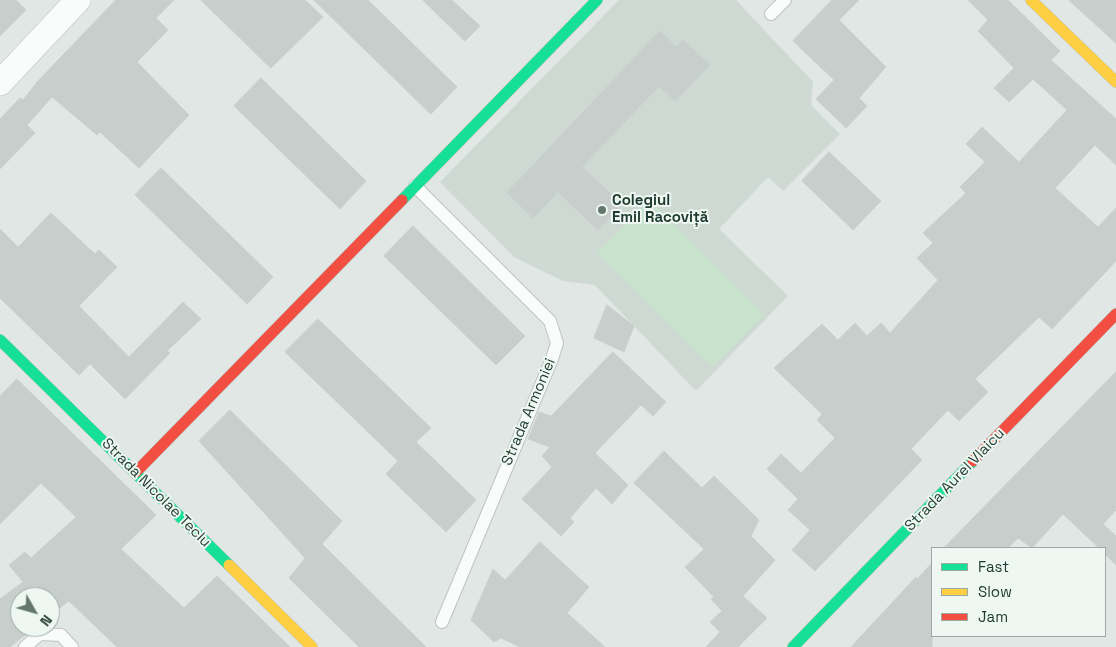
<!DOCTYPE html>
<meta charset="utf-8">
<style>
body{margin:0}
#map{position:relative;width:1116px;height:647px;overflow:hidden;background:#e1e7e4;font-family:"Space Grotesk",sans-serif}
canvas{display:block}
.legend{position:absolute;left:931px;top:547px;width:175px;height:90px;box-sizing:border-box;background:#eef7f2;border:1px solid #9baba4;margin:0;padding:6px 9px;list-style:none;font-size:15px;color:#1f3a30}
.legend li{display:flex;align-items:center;gap:10px;height:25px}
.legend b{width:25px;border:1px solid #9baba4}
.north{position:absolute;left:10px;top:587px;width:50px;height:50px;box-sizing:border-box;background:#eef7f2;border:1px solid #9baba4;border-radius:50%;rotate:128deg;font-size:14px;font-weight:700;line-height:20px;text-align:center;color:#1f3a30}
.north::after{content:'';display:block;margin:auto;width:18px;height:22px;background:#63776f;clip-path:polygon(50% 0,100% 100%,50% 72%,0 100%)}
</style>
<div id="map">
<canvas width="1116" height="647"></canvas>
<ul class="legend">
<li><b style="height:6px;background:#16e098"></b>Fast</li>
<li><b style="height:6px;background:#ffcf43"></b>Slow</li>
<li><b style="height:6px;background:#f24e42"></b>Jam</li>
</ul>
<div class="north">N</div>
</div>
<script>
const ctx = document.querySelector('canvas').getContext('2d');
ctx.lineJoin = 'round';
function paint(path, color) {
  ctx.fillStyle = color;
  ctx.fill(path, 'evenodd');
}
function stroke(path, color, width, dash) {
  ctx.strokeStyle = color;
  ctx.lineWidth = width;
  ctx.lineCap = dash ? 'butt' : 'round';
  ctx.setLineDash(dash || []);
  ctx.stroke(path);
}
function drawText(font, color, halo, rows, align = 'center') {
  ctx.font = font + ' "Space Grotesk",sans-serif';
  ctx.lineWidth = 4;
  ctx.setLineDash([]);
  ctx.textBaseline = 'middle';
  ctx.strokeStyle = halo;
  ctx.fillStyle = color;
  for (const [text, x, y, turn = 0] of rows) {
    ctx.save();
    ctx.translate(x, y);
    ctx.rotate((+turn || 0) * Math.PI / 180);
    ctx.textAlign = isNaN(turn) ? turn : align;
    if (halo) ctx.strokeText(text, 0, 0);
    ctx.fillText(text, 0, 0);
    ctx.restore();
  }
}
const built = new Path2D(`
 M619,0H736L813,82L811,105L840,134L783,191L768,177L719,229L788,296L696,391L595,285L563,281L514,257L440,182Z`);
const green = new Path2D(`
 M650,200L765,315L712,367L597,253Z`);
const building = new Path2D(`
 M0,0H16L26,10L0,36Z
 M116,0H174L156,18L168,30L137,62L189,115L139,168L100,132L97,135L52,97L27,125L35,133L0,169V119L20,98L23,100L38,81Z
 M201,0H305L323,17L271,68Z
 M314,0H368L457,87L431,114Z
 M423,0H452L480,26L465,41Z
 M832,0H859L839,20L886,67L859,98L867,106L846,128L816,99L834,80L793,41Z
 M968,0H1008L1060,51L1051,60L1116,119V165L1095,145L1055,188L1098,227L1116,208V261L1052,329L1039,317L975,379L988,392L959,421L948,410L911,449L922,460L815,571L792,550L810,530L788,510L798,499L767,469L781,454L801,473L835,438L817,420L822,414L774,368L822,324L838,340L855,323L867,336L881,323L890,333L938,280L917,258L933,243L923,233L966,193L960,187L985,162L966,144L982,127L1019,162L1067,110L1033,79L1009,102L994,88L1014,68L978,31L988,20Z
 M1069,0H1116V43Z
 M660,31L676,47L683,40L710,65L675,101L659,86L582,167L622,204L598,230L558,192L533,218L507,193Z
 M261,78L366,181L340,209L234,106Z
 M829,152L881,201L853,230L802,181Z
 M161,168L273,277L247,304L135,195Z
 M51,213L95,254L99,250L117,267L79,306L129,357L183,302L201,319L167,351L170,353L125,399L90,364L79,375L0,298V229L18,247Z
 M413,226L525,336L496,365L384,256Z
 M607,305L634,326L624,352L594,338Z
 M318,319L431,428L416,442L476,500L446,532L386,474L398,461L285,352Z
 M613,352L666,402L653,416L641,405L595,453L628,485L612,504L596,488L570,518L574,522L561,536L522,499L552,467L542,456L550,447L528,439L539,412L551,416Z
 M1116,372V510L1103,524L1116,536V565L1105,554V548H1099L1063,514L1032,548L1018,538L1008,548H944Z
 M17,379L156,515L121,549L184,608L217,576L290,647H117L69,601L50,615V597H20V627H35L10,647H0V599L23,582L9,565L25,552L31,558L76,517L41,483L0,524V396Z
 M230,410L342,521L322,544L426,647H359L289,578L305,558L199,441Z
 M664,451L702,488L714,476L759,520L751,536L775,560L743,596L767,618L738,647H706L720,632L710,622L722,611L711,599L714,597L685,567L704,549L634,483Z
 M540,542L589,587L567,613L605,647H520L501,638L494,642L471,620L493,569L505,580Z
 M932,563V647H851L916,577L917,579Z`);
const lane = new Path2D(`
 M771,14L785,0
 M415,186L550,321L557,343L552,359L442,622
 M25,647L40,634L61,635L72,647`);
const street = new Path2D(`
 M0,83L78,0`);
const fast = new Path2D(`
 M402,200L597,0
 M0,340L229,565
 M793,647L973,461`);
const slow = new Path2D(`
 M1031,0L1116,82
 M229,565L312,647`);
const jam = new Path2D(`
 M973,461L1116,314
 M135,473L402,200`);
const markers = [
 [602,210,5,"#63776f"]
];
const poiNames = [
 ["Colegiul",612,201],
 ["Emil Racoviță",612,218]
];
const streetNames = [
 ["Strada Armoniei",529,412,-67],
 ["Strada Aurel Vlaicu",955,480,-46],
 ["Strada Nicolae Teclu",156,493,45]
];
paint(built, '#ced9d3');
paint(green, '#c9e2ce');
paint(building, '#c8cecb');
stroke(building, '#cad0cd', 1);
stroke(lane, '#bec4c1', 14);
stroke(street, '#bec4c1', 26);
stroke(fast, '#bdc5c1', 12);
stroke(slow, '#bdc5c1', 12);
stroke(jam, '#bdc5c1', 12);
stroke(lane, '#fafbfb', 12);
stroke(street, '#fafbfb', 25);
stroke(fast, '#16e098', 11);
stroke(slow, '#ffcf43', 11);
stroke(jam, '#f24e42', 11);
for (const [x, y, r, color] of markers) {
  const dot = new Path2D();
  dot.arc(x, y, r, 0, 2 * Math.PI);
  ctx.fillStyle = color;
  ctx.fill(dot);
  stroke(dot, '#eef7f2', 2);
}
drawText('bold 15px', '#1f3a30', '#eef7f2', poiNames, 'left');
drawText('15px', '#1f3a30', '#eef7f2', streetNames);
</script>
